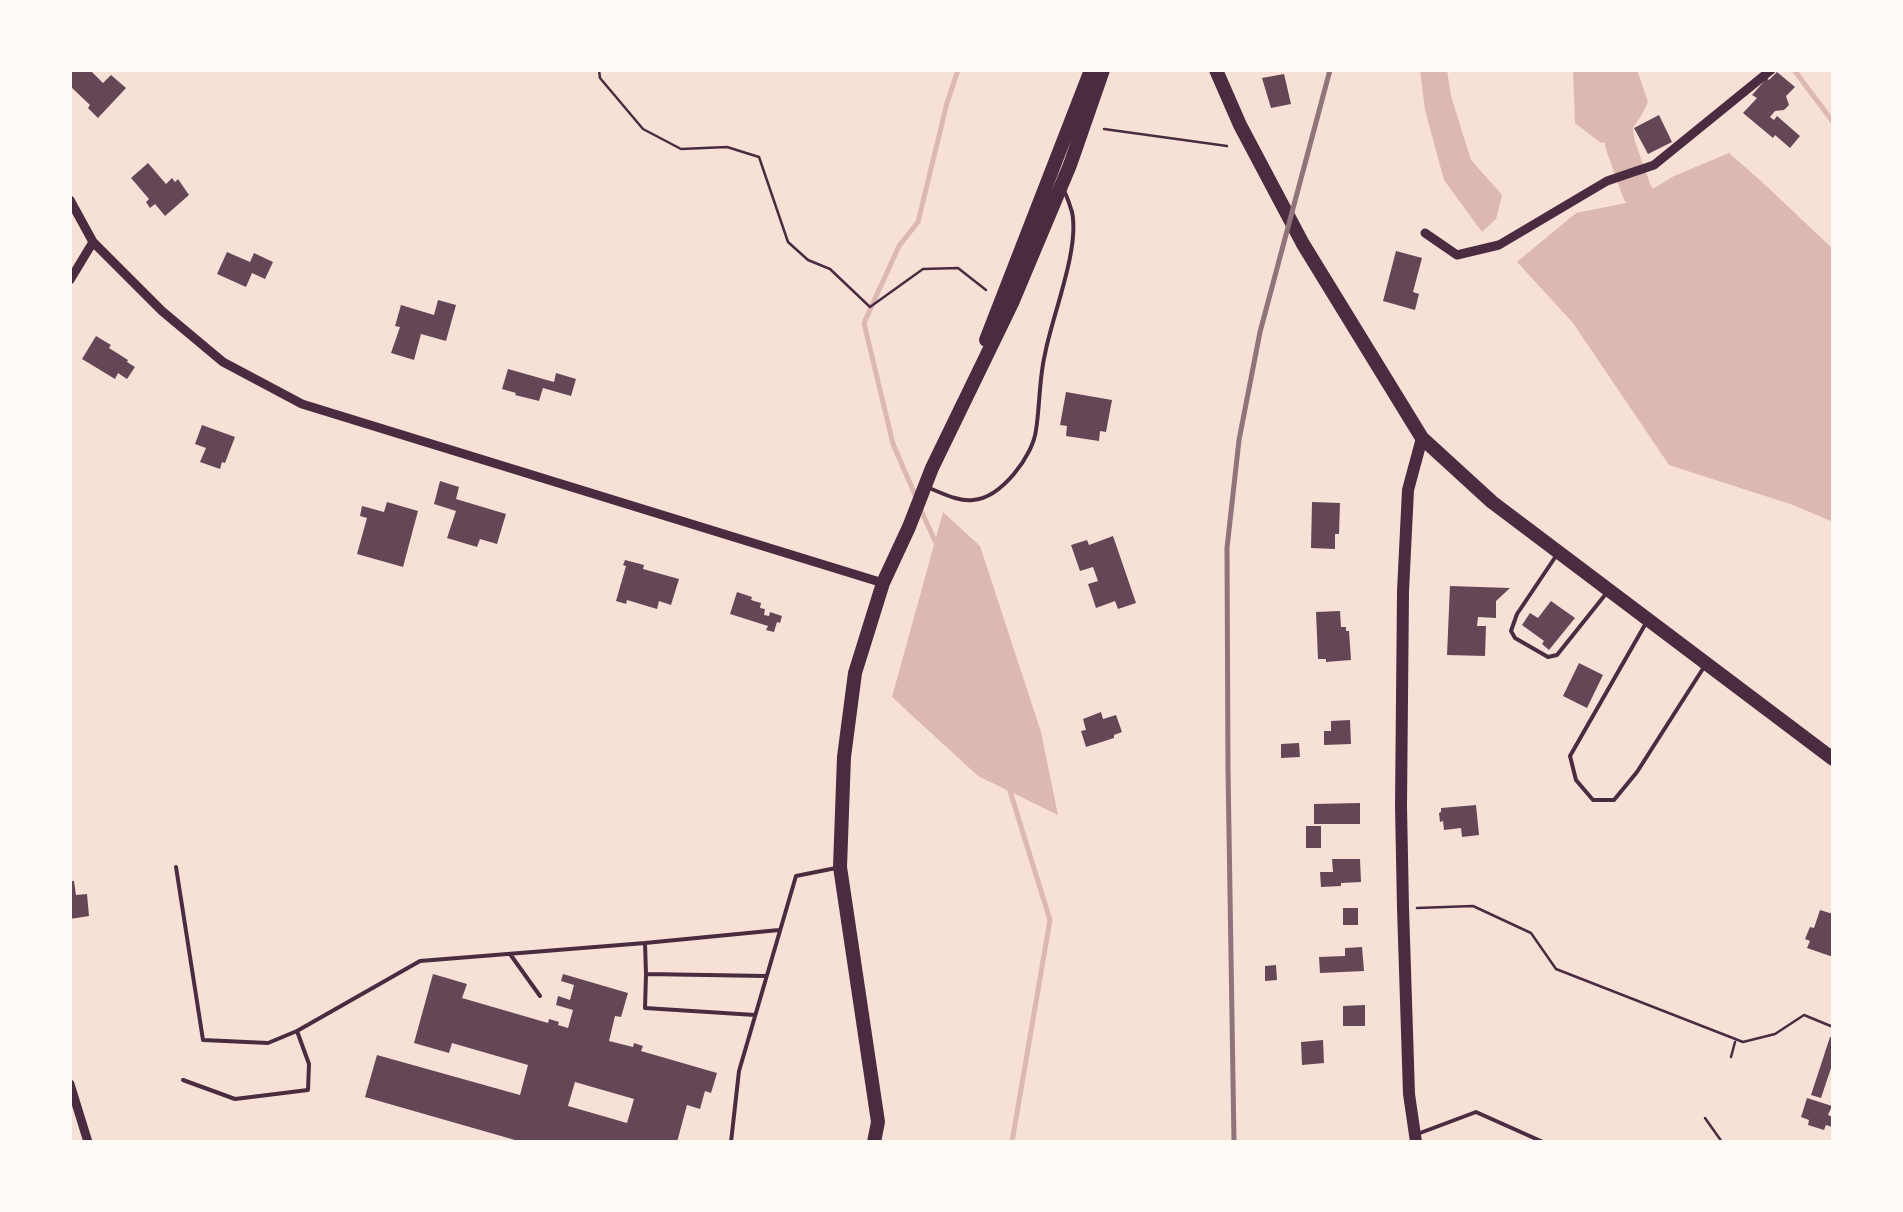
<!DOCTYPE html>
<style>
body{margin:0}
#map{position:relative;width:1903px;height:1212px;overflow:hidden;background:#f7e1d7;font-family:"Space Grotesk",sans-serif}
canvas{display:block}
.frame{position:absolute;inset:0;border:72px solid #fffaf5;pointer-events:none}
</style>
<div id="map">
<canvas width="1903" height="1212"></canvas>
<div class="frame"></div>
</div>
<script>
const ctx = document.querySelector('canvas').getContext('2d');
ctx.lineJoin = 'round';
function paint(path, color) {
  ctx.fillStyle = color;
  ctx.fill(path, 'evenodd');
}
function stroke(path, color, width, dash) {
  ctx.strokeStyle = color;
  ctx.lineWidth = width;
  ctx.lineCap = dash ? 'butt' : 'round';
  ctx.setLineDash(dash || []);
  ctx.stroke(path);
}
const water = new Path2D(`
 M1420,70H1447L1451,96L1471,160L1502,195L1496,219L1482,232L1444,180L1425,110Z
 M1573,70H1637L1648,102C1636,128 1629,136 1601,143L1575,123Z
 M1729,153L1761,181L1833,249V522L1793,505L1669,465L1573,323L1517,262L1576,213L1631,202L1674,176Z
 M943,512L980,546L1041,732L1058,815L978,776L892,697Z`);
const stream = new Path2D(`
 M1794,70L1833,122
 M916,497L893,444L864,323L899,246L918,222L947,103L958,70
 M920,508L935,541
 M1010,791L1050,920L1012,1142`);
const river = new Path2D(`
 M1609,70L1620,144L1637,192L1665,229`);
const building = new Path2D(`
 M70,70H90L103,83L111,75L126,88L98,118L88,108L90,105L70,86Z
 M1777,72L1795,87L1786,96L1789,105L1784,110L1775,111L1770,117L1774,120L1777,116L1800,136L1790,148L1775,135L1773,138L1743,113L1757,98L1752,95L1767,78L1769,80Z
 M1284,74L1291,104L1271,108L1262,78Z
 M1659,115L1672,142L1648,154L1634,128Z
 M148,163L166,184L172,178L175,182L178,179L189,195L165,216L155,204L150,208L146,202L149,199L131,178Z
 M1396,251L1422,258L1413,292L1419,294L1415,310L1383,301Z
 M227,252L250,262L254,253L273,262L265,279L252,273L246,287L217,274Z
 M438,300L456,305L446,341L421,334L414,360L391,353L400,327L395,326L401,305L434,315Z
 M96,336L111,345L109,348L128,360L127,362L135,367L127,379L118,373L115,379L82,359Z
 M508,369L554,382L556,373L576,379L571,396L543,388L539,401L515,395L516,393L502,389Z
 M1066,392L1112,400L1106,432L1100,431L1099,441L1066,436L1067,426L1060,425Z
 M202,425L235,437L225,463L222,462L220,469L200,462L206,448L195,444Z
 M440,481L459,487L456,499L506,514L497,544L480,539L477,547L447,538L456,511L434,504Z
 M387,502L418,511L403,567L357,554L367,518L360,516L362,506L384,512Z
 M1312,502L1340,503L1339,534H1335V549L1311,548Z
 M1113,536L1136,603L1118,609L1115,601L1096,608L1088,584L1098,581L1093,567L1080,571L1071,545L1087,540L1089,545Z
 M625,560L644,565L643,569L679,579L671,605L659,601L657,609L627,600L626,604L616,601L626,566L623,565Z
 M1450,586L1510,588L1496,601V618L1478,617L1477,626H1486L1485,656L1447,655Z
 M737,592L752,597L751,600L761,603L760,608L765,609L764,615L769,616L770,612L782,616L780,623L777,622L774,632L766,630L768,626L730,614Z
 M1551,601L1575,618L1549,650L1542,644L1544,641L1522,625L1530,613L1538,618Z
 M1340,611L1341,627H1346V631H1349L1351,660L1326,662V659H1318L1316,612Z
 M1579,663L1603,675L1587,708L1563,696Z
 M1101,712L1103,719L1116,715L1122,732L1114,735V738L1086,747L1081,731L1086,730L1083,719Z
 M1350,720L1351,744L1324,745V731H1331V721Z
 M1299,743L1300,757L1281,758V744Z
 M1360,803V824H1314V804Z
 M1476,805L1479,835L1462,837L1461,828L1444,830L1443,821L1440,822L1439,813L1441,812V808Z
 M1306,826H1321V848H1306Z
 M1332,859H1360L1361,882L1341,883V886L1321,887L1320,872H1333Z
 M70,881H74L76,895L87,894L89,916L70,919Z
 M1343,908H1358V925H1343Z
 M1820,910L1833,914V957L1807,948L1810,941L1805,939L1810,927L1814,928Z
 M1362,947L1364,971L1320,973L1319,957L1345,956V948Z
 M1276,965L1277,980L1265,981V966Z
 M433,974L467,984L462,998L548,1023L549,1019L559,1022L558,1025L568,1028L573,1010L556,1005L558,996L570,1000L574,985L561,981L563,974L628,993L621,1017L615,1016L609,1041L633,1047L634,1043L643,1046L641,1051L717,1073L711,1093L705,1091L700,1109L687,1105L677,1142H522L365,1097L377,1055L520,1095L528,1065L452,1043L449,1053L414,1043ZM575,1082L634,1099L627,1123L568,1106Z
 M1365,1005V1026H1343V1006Z
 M1830,1037L1833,1038V1062L1821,1098L1811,1095Z
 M1323,1040L1324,1063L1302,1065L1301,1042Z
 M1807,1098L1832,1106L1828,1115L1833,1117L1832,1127L1826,1125L1824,1130L1808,1125L1809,1120L1801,1117Z`);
const path = new Path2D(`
 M599,70L600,78L643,129L681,149L727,147L759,157L788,242L808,260L830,269L870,307L923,269L958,268L986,290
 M1104,129L1227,146
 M1417,908L1473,906L1531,933L1556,969L1743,1042L1775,1034L1804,1015L1833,1027
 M1731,1057L1735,1042
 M1705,1118L1722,1142`);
const service = new Path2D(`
 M929,488C942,493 959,502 973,500C1001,498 1033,456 1036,430C1040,405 1039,379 1045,354C1052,316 1080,249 1072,212C1070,205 1067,197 1064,190
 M1556,556L1517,614L1511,631L1515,638L1548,657L1557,655L1605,595
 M1646,623L1570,756L1576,780L1593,800H1614L1637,772L1704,667
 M176,867L203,1040L268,1043L297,1031L420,961L645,943L646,974
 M645,943L779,930
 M510,954L540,996
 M755,1015L645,1008L646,974L766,976
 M183,1080L235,1099L308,1090L309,1064L297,1031
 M1420,1133L1476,1112L1543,1142
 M731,1142L739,1071L796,876L836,868`);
const minor = new Path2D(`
 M70,200L93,242L162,311L223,362L302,404L883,583
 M1425,233L1457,255L1499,245L1607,181L1654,165L1771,70
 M70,280L93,242
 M70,1084L88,1142`);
const secondary = new Path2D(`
 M1416,1142L1409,1094L1403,908L1401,806L1403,591L1408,490L1422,438`);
const primary = new Path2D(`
 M1216,70L1240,125L1303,244L1422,438L1492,502L1833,759
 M986,340L1091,70
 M874,1142L878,1122L840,867L844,757L855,673L883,583L909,527L932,468L1012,303L1070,165L1103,70`);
const rail = new Path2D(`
 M1234,1142L1228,769L1227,548L1239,440L1260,332L1330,70`);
paint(water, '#dcb8b0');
stroke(stream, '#dcb8b0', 5);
stroke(river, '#dcb8b0', 30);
paint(building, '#644757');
stroke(path, '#4a2c40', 2.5);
stroke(service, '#4a2c40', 4);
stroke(minor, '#4a2c40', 9);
stroke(secondary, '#4a2c40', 12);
stroke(primary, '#4a2c40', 14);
stroke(rail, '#8f747c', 5);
</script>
